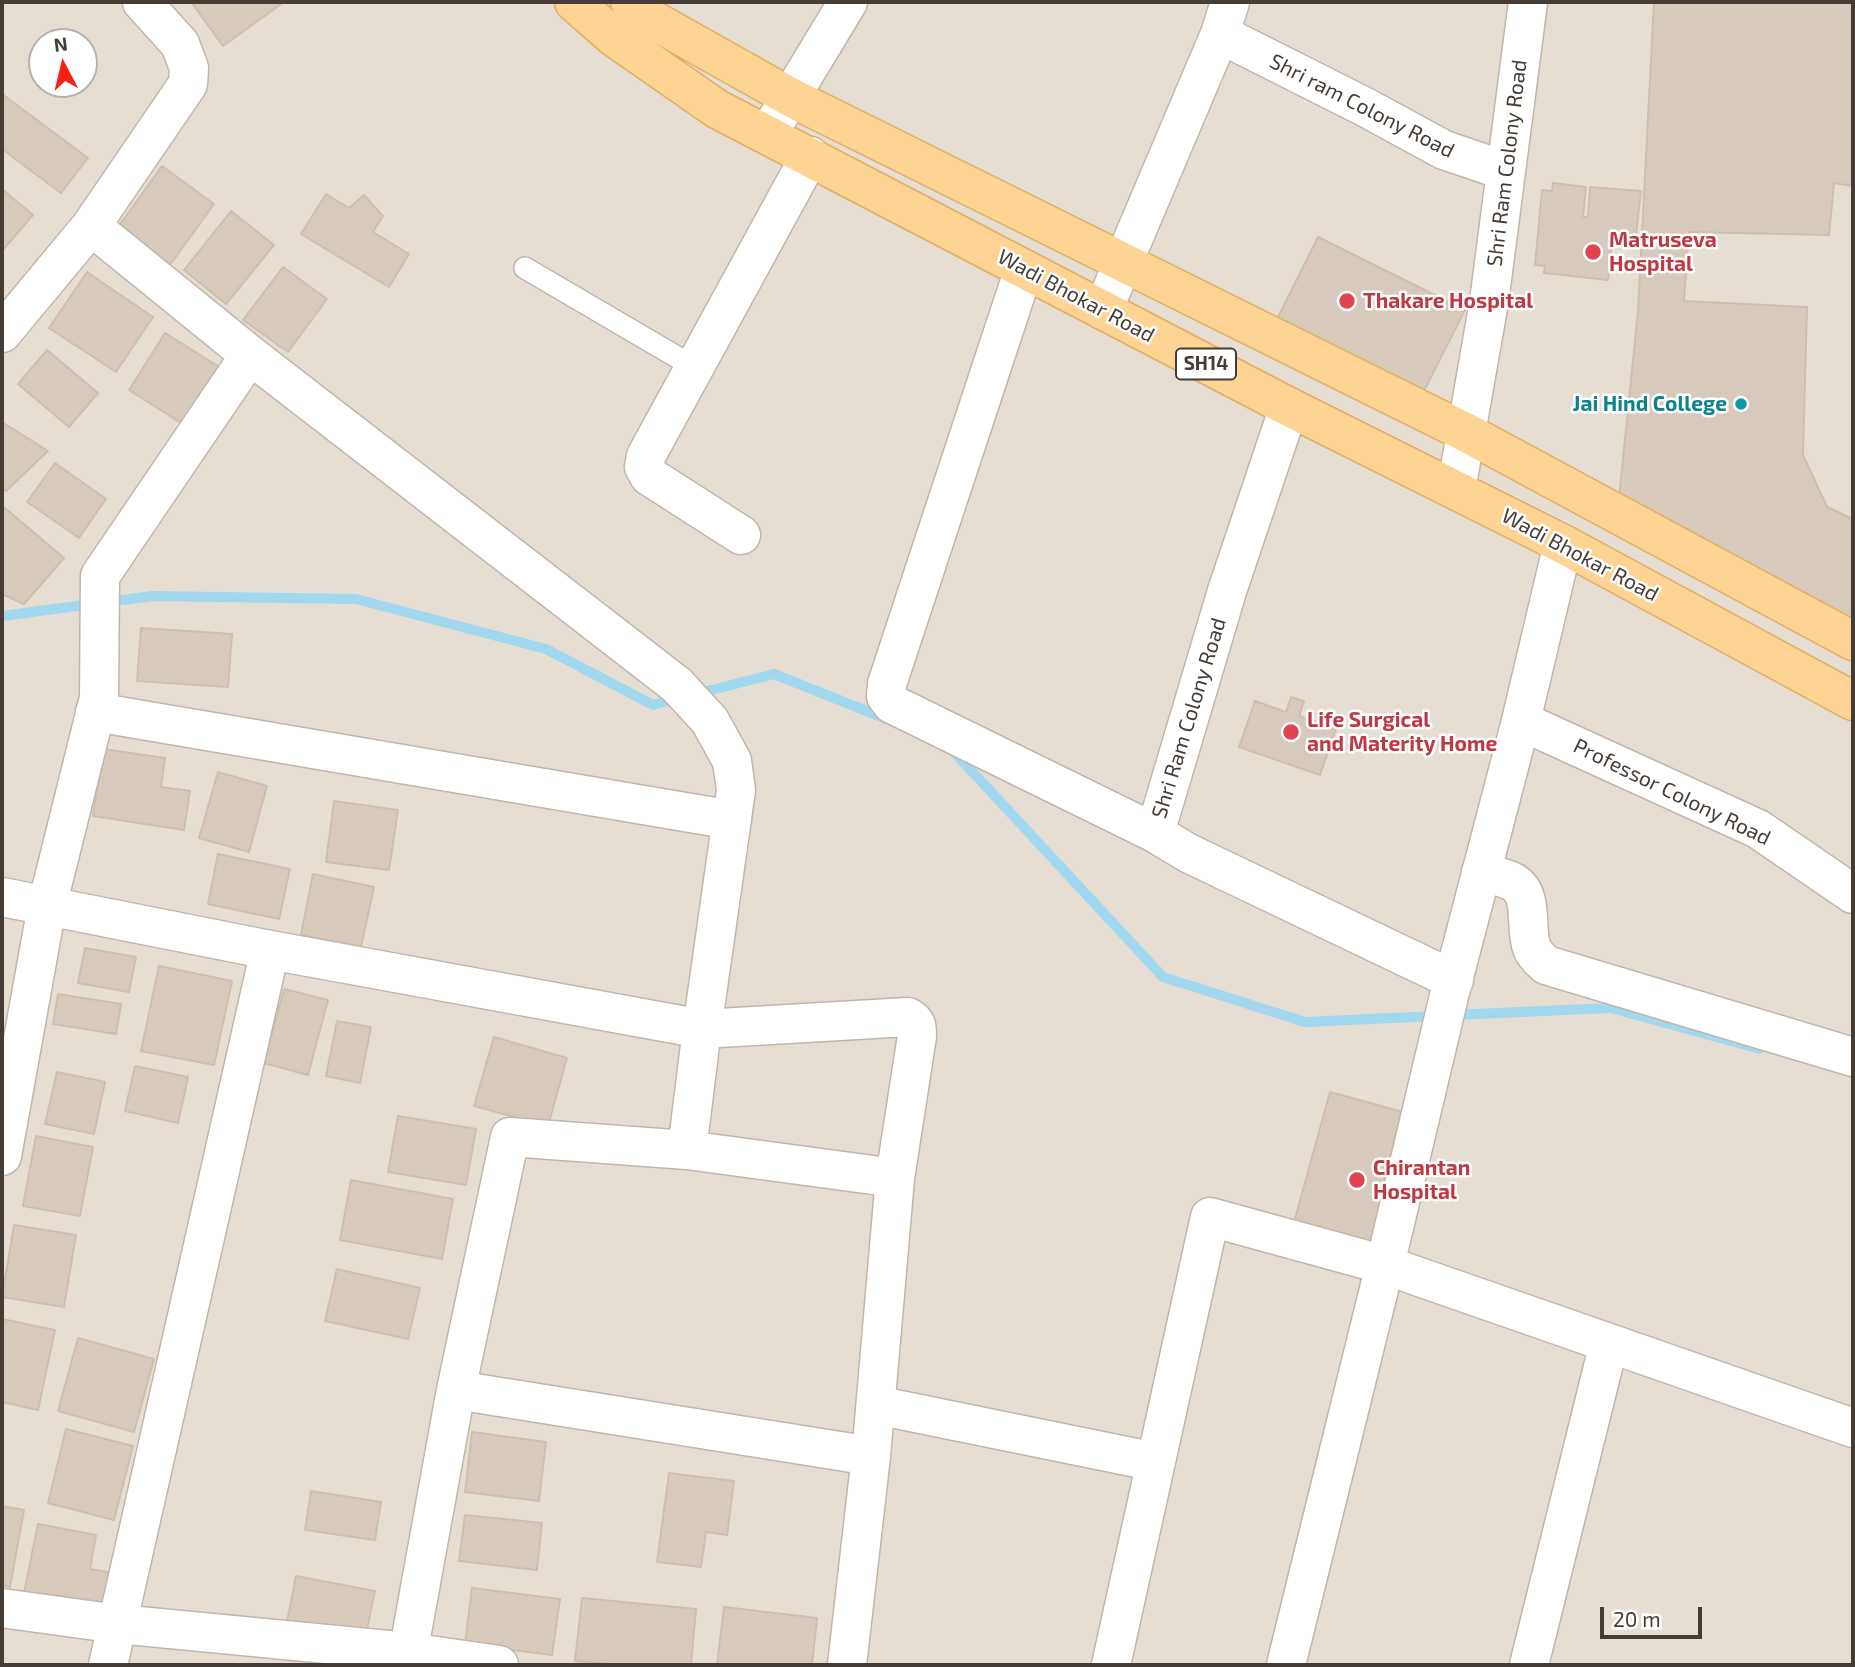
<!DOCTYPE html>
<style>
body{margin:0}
#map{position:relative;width:1855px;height:1667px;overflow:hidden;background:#f2ede5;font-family:"Exo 2",sans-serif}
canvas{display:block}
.frame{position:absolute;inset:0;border:4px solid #453d35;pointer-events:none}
.north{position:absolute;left:28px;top:28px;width:70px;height:70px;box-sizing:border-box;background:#fff;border:2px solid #b5b1ae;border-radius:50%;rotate:353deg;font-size:19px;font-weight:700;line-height:28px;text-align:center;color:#453d35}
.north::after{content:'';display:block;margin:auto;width:24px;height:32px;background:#f82016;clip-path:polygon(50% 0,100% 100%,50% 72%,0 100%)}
.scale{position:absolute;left:1600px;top:1607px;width:102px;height:32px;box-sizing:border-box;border:4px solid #453d35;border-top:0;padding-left:9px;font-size:21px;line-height:24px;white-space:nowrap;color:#453d35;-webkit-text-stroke:5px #fff;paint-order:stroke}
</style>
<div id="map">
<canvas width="1855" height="1667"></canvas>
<div class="frame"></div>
<div class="north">N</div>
<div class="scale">20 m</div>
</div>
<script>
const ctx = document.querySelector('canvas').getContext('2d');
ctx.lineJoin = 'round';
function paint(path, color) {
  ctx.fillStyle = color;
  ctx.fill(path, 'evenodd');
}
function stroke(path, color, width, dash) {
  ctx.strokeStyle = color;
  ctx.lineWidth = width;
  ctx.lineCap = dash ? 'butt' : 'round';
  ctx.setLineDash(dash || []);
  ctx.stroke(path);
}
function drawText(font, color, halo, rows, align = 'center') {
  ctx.font = font + ' "Exo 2",sans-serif';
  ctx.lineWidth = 5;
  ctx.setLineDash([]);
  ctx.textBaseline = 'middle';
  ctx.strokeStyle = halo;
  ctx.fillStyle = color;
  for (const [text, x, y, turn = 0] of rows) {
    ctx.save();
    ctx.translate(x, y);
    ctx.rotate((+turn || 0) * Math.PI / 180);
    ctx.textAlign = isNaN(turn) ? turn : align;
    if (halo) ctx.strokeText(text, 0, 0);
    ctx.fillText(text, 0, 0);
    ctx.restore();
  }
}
const residential = new Path2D(`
 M2,2H1853V1665H2ZM42,42H84V84H42Z`);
const stream = new Path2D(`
 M2,616L152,596L356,599L546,649L653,705L677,698
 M696,694L774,674L889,720
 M953,751L1163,977L1305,1022L1437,1016
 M1453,1015L1611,1008L1760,1049`);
const building = new Path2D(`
 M191,2H284L223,46Z
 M1654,2H1853V626L1619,498L1638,311Z
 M2,94L88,158L61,193L2,149Z
 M162,166L214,204L170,265L118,227Z
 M1553,183L1586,187L1583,217H1588L1590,187L1641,191L1636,235L1613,233L1608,280L1544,273L1545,266L1535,265L1542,190L1552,191Z
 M1834,183L1853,186V519L1827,507L1803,455L1807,307L1684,301L1689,232L1829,235Z
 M2,189L33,215L2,251Z
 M326,194L349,208L364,195L383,216L373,232L409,254L389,287L301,234Z
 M231,211L274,245L226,304L184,270Z
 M1318,237L1465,310L1420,399L1273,327Z
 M283,267L327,299L288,352L243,320Z
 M87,272L153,317L116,372L49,328Z
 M165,333L221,368L184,425L129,390Z
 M47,350L98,393L69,427L18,384Z
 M2,422L48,451L6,491L2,488Z
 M55,463L106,499L79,538L27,502Z
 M5,508L64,558L24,604L2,594V511Z
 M141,628L232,634L228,687L137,681Z
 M1291,697L1304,701L1299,716L1336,729L1320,775L1239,747L1255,701L1286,712Z
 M103,749L165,758L161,787L190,791L184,830L93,816Z
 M218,772L267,786L249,852L199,838Z
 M334,801L398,810L389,870L326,862Z
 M218,854L290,869L279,919L208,904Z
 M313,874L374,887L361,947L301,935Z
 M85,948L136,957L129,992L78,983Z
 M159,966L232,981L214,1065L141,1051Z
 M284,989L328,1000L308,1075L264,1063Z
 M58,994L121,1004L116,1034L53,1024Z
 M337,1021L371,1027L360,1083L326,1076Z
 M494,1037L567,1058L548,1126L474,1106Z
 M135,1066L188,1077L178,1123L125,1111Z
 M57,1072L105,1082L94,1134L45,1124Z
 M1330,1092L1414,1115L1376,1249L1293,1226Z
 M398,1116L476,1129L466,1185L388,1172Z
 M36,1136L93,1147L80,1216L23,1206Z
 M351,1180L453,1199L442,1259L340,1240Z
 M14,1225L76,1235L64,1307L2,1297Z
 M337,1269L420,1288L408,1339L325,1321Z
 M2,1319L55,1330L38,1410L2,1402Z
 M78,1338L154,1359L134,1432L58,1411Z
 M66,1429L133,1446L114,1520L48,1503Z
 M472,1432L546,1442L539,1501L465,1492Z
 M669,1473L734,1481L727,1535L706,1532L701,1567L657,1562Z
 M311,1491L381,1502L375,1540L305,1530Z
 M2,1506L24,1510L10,1587L2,1585Z
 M465,1515L542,1523L537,1570L459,1561Z
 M38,1524L96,1535L90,1569L113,1573L105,1614L23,1598Z
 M296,1576L375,1591L365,1638L287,1622Z
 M472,1588L560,1599L552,1655L465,1644Z
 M582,1598L696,1609L691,1665H621L575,1661Z
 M724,1607L817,1618L812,1665H717Z`);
const service = new Path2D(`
 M525,268L694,367`);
const minor = new Path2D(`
 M1220,34L1365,107L1444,150L1506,171
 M768,134L848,2
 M1024,269L887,684L886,696L892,704L1155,833
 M1103,310L1220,34L1230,2
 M2,333L91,226
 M1289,407L1227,591L1155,833L1188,853L1454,980
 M1456,490L1489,302L1528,2
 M741,535L649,476L644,467L646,456L810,156
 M95,712L732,820
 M1521,721L1758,829L1853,894
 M1481,872C1491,875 1504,877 1513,882C1535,895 1524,929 1532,948C1535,956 1541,960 1546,965L1853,1057
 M2,897L270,950L702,1029L736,790L732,761L710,721L677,685L250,355L91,226L188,84L189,68L180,44L142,2
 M687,1150L702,1029L908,1017C917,1022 917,1026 917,1036L895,1178
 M2,1156L47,906L99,698L100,576L250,355
 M456,1390L871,1456
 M876,1405L1156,1462
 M2,1608L118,1624L409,1652L499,1665
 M108,1665L270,950
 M406,1665L456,1390L510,1137L687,1150L895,1178L871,1456L847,1665
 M1111,1665L1210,1217L1385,1265L1853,1428
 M1286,1665L1385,1265L1449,996L1521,721L1563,544
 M1529,1665L1609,1343`);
const primary = new Path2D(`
 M574,2L615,38L717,109L1289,407L1563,544L1853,701
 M630,2L653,20L790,97L1467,433L1853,641`);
const markers = [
 [1593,252,9,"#e0444e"],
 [1347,301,9,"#e0444e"],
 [1741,404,7,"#0f9aa8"],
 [1291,732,9,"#e0444e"],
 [1357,1180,9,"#e0444e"]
];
const shields = [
 [1206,364,60]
];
const shieldNames = [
 ["SH14",1206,364]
];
const streetNames = [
 ["Shri ram Colony Road",1362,106,27],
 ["Shri Ram Colony Road",1507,163,-83],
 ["Wadi Bhokar Road",1076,296,28],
 ["Wadi Bhokar Road",1580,555,28],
 ["Shri Ram Colony Road",1189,718,-73],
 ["Professor Colony Road",1672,792,26]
];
const healthNames = [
 ["Matruseva",1609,240],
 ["Hospital",1609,264],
 ["Thakare Hospital",1363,301],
 ["Life Surgical",1307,720],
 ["and Materity Home",1307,744],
 ["Chirantan",1373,1168],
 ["Hospital",1373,1192]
];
const cultureNames = [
 ["Jai Hind College",1727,404]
];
paint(residential, '#e6ded3');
stroke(stream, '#a1d7ef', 10);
paint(building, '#d7cabd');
stroke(building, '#cebeae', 2);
stroke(service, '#c1b6ab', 24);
stroke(minor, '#c1b6ab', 41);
stroke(primary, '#e2ae63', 41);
stroke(service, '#fff', 21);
stroke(minor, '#fff', 38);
stroke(primary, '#fdd493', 38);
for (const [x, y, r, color] of markers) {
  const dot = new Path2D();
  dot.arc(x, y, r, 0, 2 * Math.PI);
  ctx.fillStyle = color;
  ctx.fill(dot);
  stroke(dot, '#fff', 2.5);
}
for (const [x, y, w] of shields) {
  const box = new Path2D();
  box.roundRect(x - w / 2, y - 15.5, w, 31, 5);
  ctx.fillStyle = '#fff';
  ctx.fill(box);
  stroke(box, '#453d35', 2);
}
drawText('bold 19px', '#453d35', null, shieldNames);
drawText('21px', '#453d35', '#fff', streetNames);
drawText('bold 21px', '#be3a42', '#fff', healthNames, 'left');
drawText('bold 21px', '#0d838f', '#fff', cultureNames, 'right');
</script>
